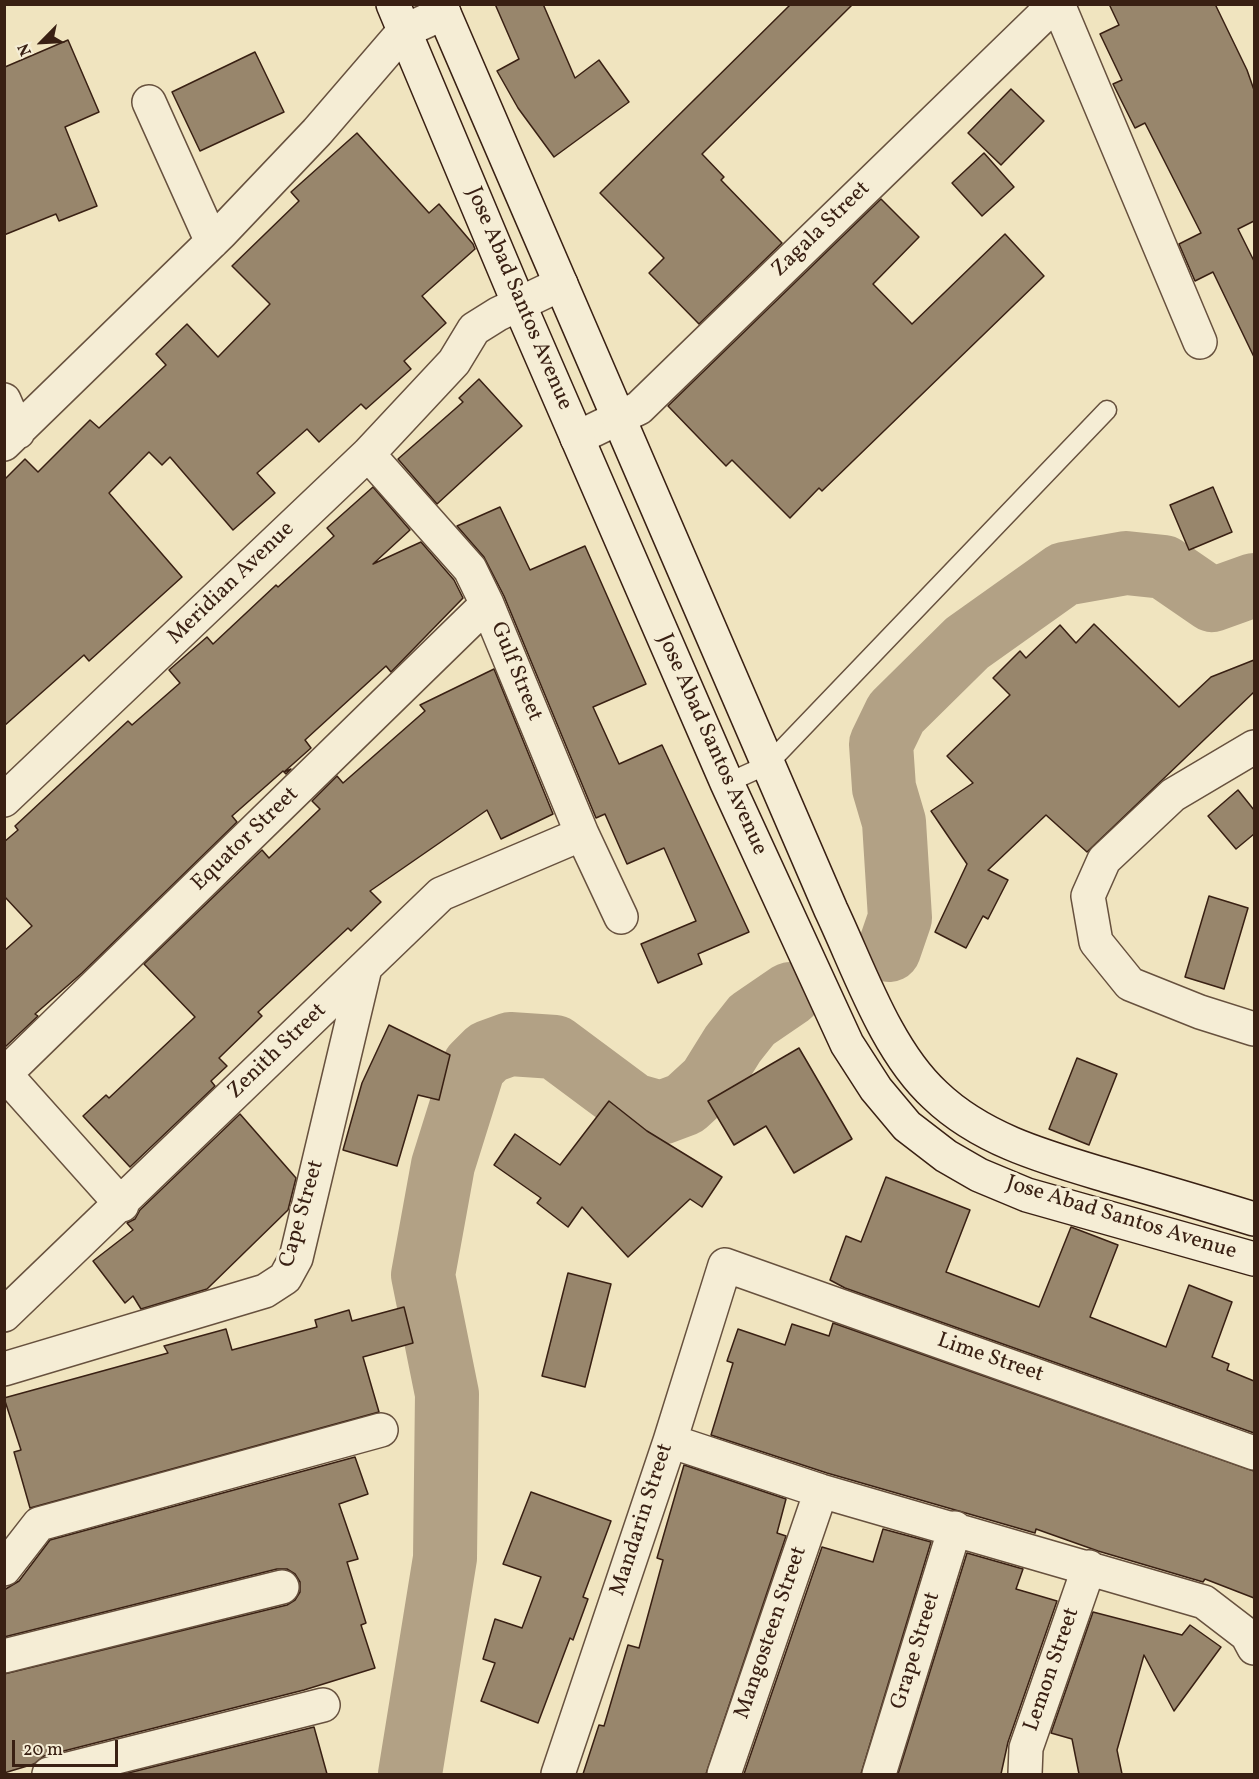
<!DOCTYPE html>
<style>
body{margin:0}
#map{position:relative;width:1259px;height:1779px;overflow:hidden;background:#f0e4bf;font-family:Vollkorn,serif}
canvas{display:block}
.frame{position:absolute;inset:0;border:6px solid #392013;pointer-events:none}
.north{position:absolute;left:12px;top:12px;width:60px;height:60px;-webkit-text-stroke:4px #f5edd5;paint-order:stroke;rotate:246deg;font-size:16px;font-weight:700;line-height:24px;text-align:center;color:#392013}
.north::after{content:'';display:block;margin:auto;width:21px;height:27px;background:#392013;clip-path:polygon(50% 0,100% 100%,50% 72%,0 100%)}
.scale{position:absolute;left:12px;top:1740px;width:106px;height:27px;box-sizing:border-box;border:3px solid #392013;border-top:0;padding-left:8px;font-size:18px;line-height:21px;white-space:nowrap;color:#392013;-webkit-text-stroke:4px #f5edd5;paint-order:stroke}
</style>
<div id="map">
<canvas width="1259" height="1779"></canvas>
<div class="frame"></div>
<div class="north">N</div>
<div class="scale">20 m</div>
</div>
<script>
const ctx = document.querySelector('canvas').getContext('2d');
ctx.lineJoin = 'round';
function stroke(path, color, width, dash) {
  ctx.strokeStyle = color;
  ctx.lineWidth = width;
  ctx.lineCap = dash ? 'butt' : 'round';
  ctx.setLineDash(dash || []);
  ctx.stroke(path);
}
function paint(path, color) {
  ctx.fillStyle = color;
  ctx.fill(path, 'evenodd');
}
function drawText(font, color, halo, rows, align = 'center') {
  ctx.font = font + ' Vollkorn,serif';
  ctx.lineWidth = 6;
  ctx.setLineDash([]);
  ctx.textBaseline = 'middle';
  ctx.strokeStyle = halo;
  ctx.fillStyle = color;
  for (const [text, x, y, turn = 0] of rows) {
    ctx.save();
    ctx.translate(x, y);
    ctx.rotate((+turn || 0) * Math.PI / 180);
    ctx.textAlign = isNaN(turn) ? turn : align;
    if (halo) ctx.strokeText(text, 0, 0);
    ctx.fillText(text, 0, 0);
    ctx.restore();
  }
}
const river = new Path2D(`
 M889,950L900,918L894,822L884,788L881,744L896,713L967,643L1064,574L1126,563L1164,567L1212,600L1254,585
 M410,1774L445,1558L447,1394L423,1275L443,1165L474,1066L488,1052L510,1044L555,1047L633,1105L661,1113L685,1104L710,1081L733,1044L752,1020L790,994`);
const building = new Path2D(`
 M495,4H543L575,78L599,60L629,102L554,157L518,108L497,71L519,59Z
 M791,4H853L702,154L724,177L721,180L782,243L699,324L649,273L664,258L600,193Z
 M1109,4H1215L1247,70L1254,90V221L1238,229L1254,261V357L1213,272L1195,281L1179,244L1201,233L1145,123L1135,128L1113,84L1122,80L1100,34L1119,25Z
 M68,40L99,112L65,127L97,206L59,221L56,214L4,235L5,67Z
 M255,52L284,112L200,151L172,92Z
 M1011,89L1044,121L1001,165L968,133Z
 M357,133L429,213L439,204L473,244L475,249L422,296L446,323L404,361L411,369L366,409L361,404L319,442L307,429L257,473L275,493L233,530L170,457L162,465L149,452L109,493L182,577L89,661L84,655L4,726V480L25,459L38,472L90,420L99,428L166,365L156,354L187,324L218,357L270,304L232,266L299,201L291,192Z
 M984,153L1014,187L982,216L952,183Z
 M881,199L919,237L873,284L912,324L1005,234L1044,276L822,491L819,488L790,518L732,460L726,466L668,406Z
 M479,379L522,426L437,504L398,459L463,402L459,398Z
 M373,487L410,530L373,564L421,542L454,580L463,598L391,672L386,666L305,740L311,748L284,772L291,769L286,774L283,771L232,816L237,822L82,973L35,1014L38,1016L4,1048V951L32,926L4,896V842L18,830L15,826L128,721L132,725L180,683L169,670L207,637L213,644L276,585L278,587L334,536L327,528Z
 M1213,487L1232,532L1189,550L1170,505Z
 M500,507L530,570L585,546L646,684L593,707L619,764L662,745L749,932L698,954L702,964L658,983L641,944L696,921L664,848L627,864L605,814L596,818L504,596L484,557L457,526Z
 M1094,624L1179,707L1211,677L1254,660V692L1087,852L1046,815L988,870L1008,880L988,919L983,916L966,948L935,932L967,864L931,811L973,783L947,756L1010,695L993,678L1020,651L1026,658L1060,625L1076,643Z
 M494,669L553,814L501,839L487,810L370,891L381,902L351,931L348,928L258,1012L262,1016L219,1058L227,1066L211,1081L215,1086L130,1167L83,1116L106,1095L109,1098L195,1017L144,964L262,850L269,858L320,809L312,801L337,776L343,783L425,711L420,705Z
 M1238,790L1254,810V834L1236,849L1208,816Z
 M1209,896L1248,908L1224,989L1185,977Z
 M389,1025L450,1055L439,1100L418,1095L397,1166L343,1150L362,1083Z
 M799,1048L852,1139L794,1173L766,1126L734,1145L708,1101Z
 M1077,1058L1117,1074L1089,1145L1049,1129Z
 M609,1101L647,1131L722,1177L702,1207L690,1199L628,1257L582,1207L568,1227L537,1203L541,1198L494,1165L515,1134L560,1165Z
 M240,1114L296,1178L288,1210L207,1289L141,1309L133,1296L125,1303L93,1261L133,1230L127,1223L135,1219L140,1210Z
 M886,1177L970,1210L946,1272L1039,1307L1071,1227L1118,1245L1090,1317L1166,1347L1189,1285L1232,1302L1212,1357L1229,1364L1227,1370L1254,1381V1433L845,1288L830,1280L846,1236L861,1242Z
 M568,1273L611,1284L585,1387L542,1376Z
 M404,1307L413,1343L363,1357L379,1412L30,1508L14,1452L21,1450L4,1398L168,1353L164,1346L226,1329L232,1350L317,1327L315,1320L349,1310L352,1321Z
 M833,1323L1254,1471V1598L1205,1579L1203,1582L1098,1551L1036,1529L1035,1533L827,1473L711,1435L733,1363L727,1361L738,1329L785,1345L792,1324L829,1336Z
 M355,1457L368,1494L339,1504L358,1559L347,1562L366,1623L361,1625L375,1668L304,1690L44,1756L34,1764L4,1773V1674L287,1605L295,1600L300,1592V1582L295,1574L287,1569H277L4,1637V1590L19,1581L50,1540Z
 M684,1465L786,1499L777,1533L786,1536L706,1774H583L599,1725L604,1726L628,1645L639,1648L663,1560L657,1558Z
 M531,1492L611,1521L583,1597L588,1599L573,1640L570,1638L538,1723L481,1701L495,1663L483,1659L495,1619L522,1628L541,1577L503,1564Z
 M883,1529L931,1542L861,1774H744L822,1547L873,1562Z
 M967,1553L1023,1569L1016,1589L1057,1601L1008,1742L1001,1774H898Z
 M1093,1612L1182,1635L1190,1625L1221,1647L1174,1711L1144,1655L1117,1750L1122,1774H1079L1072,1739L1051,1733Z
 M314,1727L327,1774H124Z`);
const lane = new Path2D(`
 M727,783L767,765L1107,410`);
const street = new Path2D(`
 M1058,4L1200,342
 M149,102L212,242
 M4,400L18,432
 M577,438L639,408L1055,4
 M4,444L221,233L317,132L404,31L444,13
 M368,454L470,569L487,604L582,834L621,917
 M1254,747L1173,795L1104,860L1088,896L1096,942L1130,984L1200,1012L1254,1029
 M4,800L368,454L454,362L474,329L498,314L561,284
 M4,1073L122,1205
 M4,1075L487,604
 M4,1315L441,894L582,834
 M4,1369L265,1291L285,1278L296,1258L365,968
 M670,1441L821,1491L1204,1602L1247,1635L1254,1648
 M4,1569L39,1524L381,1430
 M4,1656L282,1587
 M49,1774L323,1705
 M558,1774L670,1441L725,1265L1254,1453
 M724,1774L821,1491
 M879,1774L955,1528
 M1025,1774L1026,1748L1089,1567`);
const secondary = new Path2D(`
 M393,4L519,304L727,783L847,1044L876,1089L907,1126L946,1156L979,1175L1027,1195L1254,1259
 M440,4L831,910C859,969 886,1050 935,1095C984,1142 1052,1159 1115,1178C1161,1191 1208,1205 1254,1219`);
const streetNames = [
 ["Zagala Street",822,230,-44],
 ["Jose Abad Santos Avenue",518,299,67],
 ["Meridian Avenue",232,584,-44],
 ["Gulf Street",515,672,68],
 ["Jose Abad Santos Avenue",711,745,66],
 ["Equator Street",246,840,-44],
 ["Zenith Street",278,1052,-44],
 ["Cape Street",303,1214,-74],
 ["Jose Abad Santos Avenue",1121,1219,17],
 ["Lime Street",990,1359,19],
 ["Mandarin Street",643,1520,-72],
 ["Mangosteen Street",772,1633,-71],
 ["Grape Street",917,1651,-73],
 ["Lemon Street",1053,1670,-71]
];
stroke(river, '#b2a185', 64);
paint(building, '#98866c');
stroke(building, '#392013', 1.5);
stroke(lane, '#67513e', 21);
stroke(street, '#67513e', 36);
stroke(secondary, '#392013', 36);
stroke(lane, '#f5edd5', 18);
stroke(street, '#f5edd5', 33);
stroke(secondary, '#f5edd5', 33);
drawText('22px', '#392013', '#f5edd5', streetNames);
</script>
